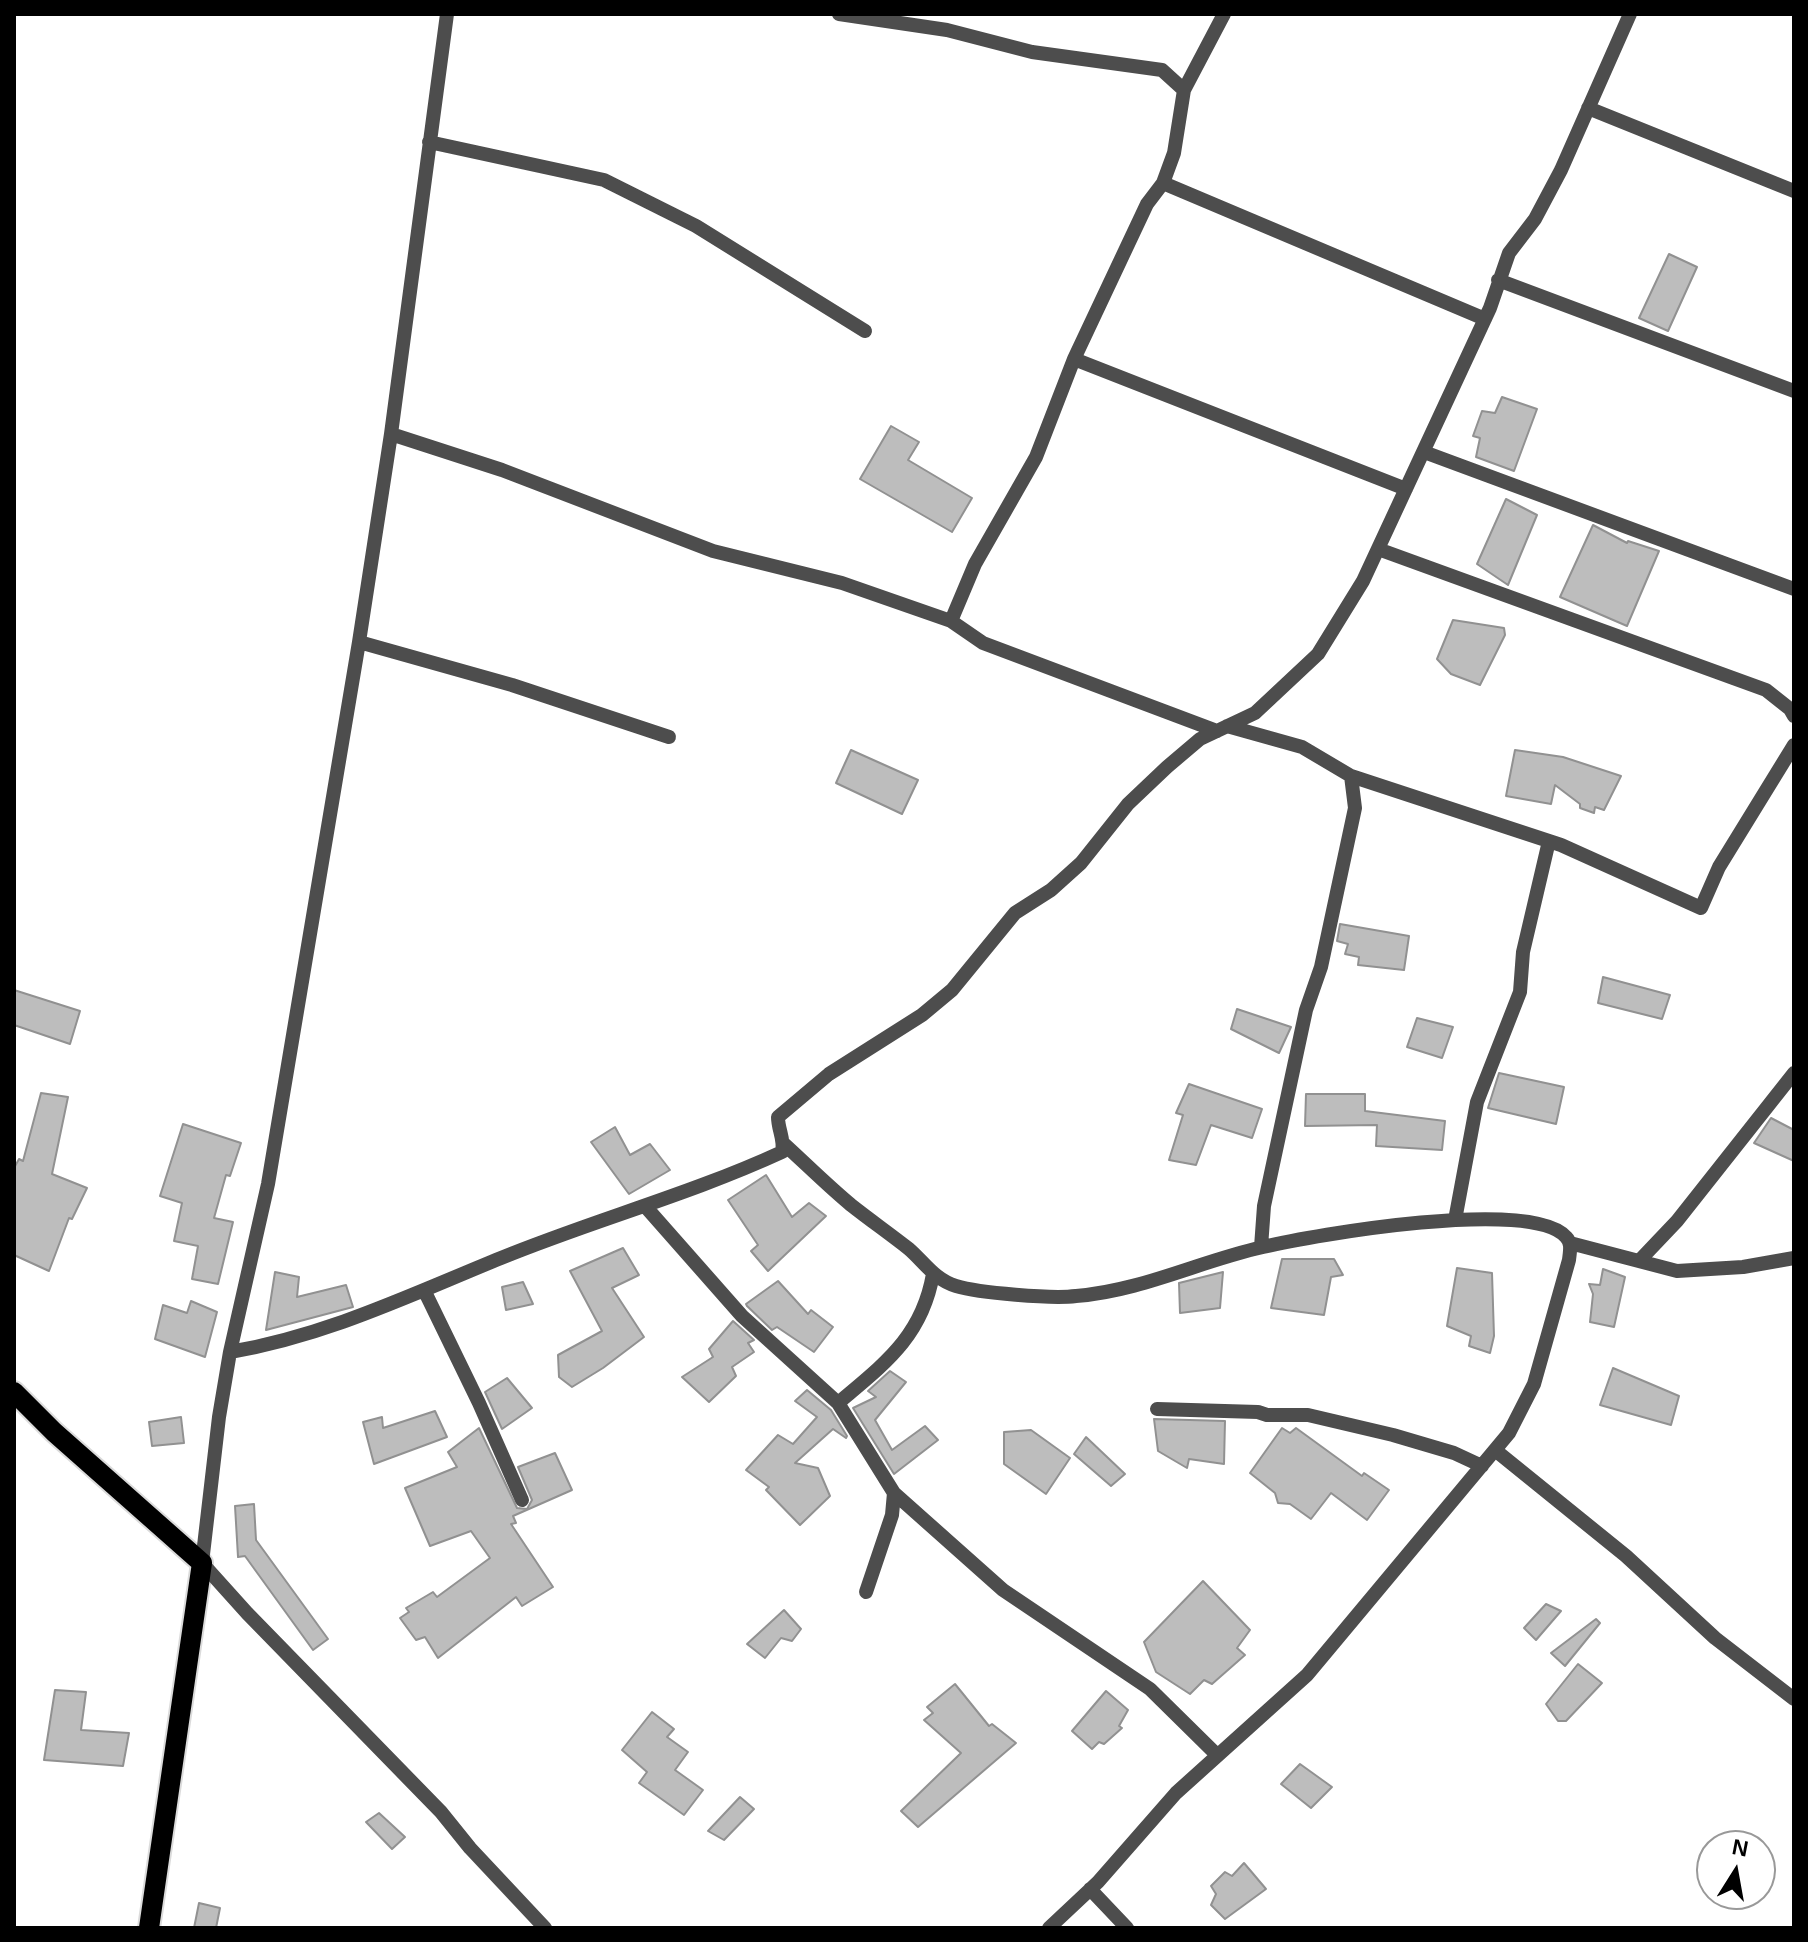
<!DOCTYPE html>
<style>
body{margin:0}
#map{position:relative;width:1808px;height:1942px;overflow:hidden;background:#fff;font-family:Arial,sans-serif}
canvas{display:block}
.frame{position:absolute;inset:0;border:16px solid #000;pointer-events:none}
.north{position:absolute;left:1696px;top:1830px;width:80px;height:80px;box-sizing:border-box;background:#fff;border:2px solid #999;border-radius:50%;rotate:11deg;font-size:22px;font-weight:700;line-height:32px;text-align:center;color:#000}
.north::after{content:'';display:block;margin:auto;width:28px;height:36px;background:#000;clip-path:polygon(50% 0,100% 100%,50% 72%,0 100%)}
</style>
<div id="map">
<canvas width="1808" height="1942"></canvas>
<div class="frame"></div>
<div class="north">N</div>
</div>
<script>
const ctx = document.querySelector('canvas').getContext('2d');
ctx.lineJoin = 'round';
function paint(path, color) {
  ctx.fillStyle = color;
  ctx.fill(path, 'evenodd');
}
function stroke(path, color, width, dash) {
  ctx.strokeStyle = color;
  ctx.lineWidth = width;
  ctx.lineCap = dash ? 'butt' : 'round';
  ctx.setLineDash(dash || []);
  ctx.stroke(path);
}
const building = new Path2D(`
 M1669,254L1697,267L1668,331L1639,318Z
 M1502,397L1537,409L1514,471L1476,457L1480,438L1473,436L1482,411L1495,413Z
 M891,426L919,442L908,460L972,498L952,532L860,479Z
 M1506,499L1537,515L1508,585L1477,564Z
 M1593,525L1627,543L1628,541L1659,551L1627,626L1560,597Z
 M1453,620L1504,628L1505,635L1480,685L1451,674L1437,659Z
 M851,750L918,780L902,814L836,783Z
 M1515,750L1563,757L1621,776L1604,810L1595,807L1594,813L1580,808V804L1555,785L1551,804L1506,796Z
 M1340,924L1409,936L1404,970L1358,965L1359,957L1345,954L1348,944L1337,941Z
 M1603,977L1670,995L1662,1019L1598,1003Z
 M14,990L80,1011L70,1044L14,1025Z
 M1237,1009L1291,1027L1279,1053L1231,1029Z
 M1417,1018L1453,1027L1442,1058L1407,1047Z
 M1499,1073L1564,1087L1556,1124L1488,1108Z
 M1189,1084L1262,1109L1252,1138L1211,1125L1196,1165L1169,1160L1183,1115L1176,1113Z
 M41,1093L68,1097L52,1174L87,1188L72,1219L69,1218L49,1271L14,1255V1168L19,1159L23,1161Z
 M1306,1094H1365V1111L1445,1121L1442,1150L1376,1146L1377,1125L1305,1126Z
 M1771,1118L1794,1130V1161L1754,1143Z
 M183,1124L241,1143L230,1176L226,1175L214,1218L233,1222L218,1284L192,1279L198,1246L174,1241L182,1203L160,1196Z
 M615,1127L630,1155L650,1144L670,1170L629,1194L591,1142Z
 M766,1175L792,1217L809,1203L826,1216L768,1271L751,1251L758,1245L728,1200Z
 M623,1248L639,1275L612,1288L644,1337L603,1368L572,1387L559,1377L558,1355L602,1331L570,1271Z
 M1282,1259H1334L1343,1275L1331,1277L1324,1315L1271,1308Z
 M1457,1268L1492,1273L1494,1336L1490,1353L1469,1346L1471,1336L1447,1326Z
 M1603,1269L1625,1277L1614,1327L1590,1322L1593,1294L1589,1284L1600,1285Z
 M275,1272L299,1277L297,1297L346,1285L353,1307L266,1330Z
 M1223,1272L1220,1308L1180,1313L1179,1283Z
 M778,1281L808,1314L811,1310L833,1327L814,1352L777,1327L772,1330L747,1306L746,1304Z
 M523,1282L533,1304L506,1310L502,1287Z
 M191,1301L217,1312L205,1357L155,1339L163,1305L187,1313Z
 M733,1321L754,1340L748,1343L754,1352L732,1367L736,1376L709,1402L682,1377L713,1357L709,1349Z
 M1613,1368L1679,1396L1671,1425L1600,1405Z
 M890,1371L906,1382L875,1420L892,1450L925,1426L938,1440L894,1474L853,1408L876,1397L868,1391Z
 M507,1378L532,1408L502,1429L485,1392Z
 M807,1390L831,1410L847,1436L846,1438L833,1429L795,1463L818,1468L830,1496L800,1525L766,1490L769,1487L746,1470L778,1435L793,1444L817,1417L795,1401Z
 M435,1411L447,1437L374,1464L363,1422L382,1417L383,1428Z
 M181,1417L184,1443L152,1446L149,1422Z
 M1154,1419L1225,1421L1224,1464L1189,1459L1187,1468L1158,1451Z
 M479,1428L517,1508L527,1509L532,1500L518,1467L555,1453L572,1490L513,1516L516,1523L511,1524L553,1587L522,1606L516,1597L438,1658L425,1637L416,1640L400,1618L409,1612L406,1608L433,1592L437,1597L490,1558L471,1531L430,1546L405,1488L457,1467L448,1452Z
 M1282,1428L1290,1433L1296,1428L1362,1476L1364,1473L1389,1490L1367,1520L1331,1493L1311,1519L1290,1504L1278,1503L1275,1493L1250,1473Z
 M1031,1430L1070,1458L1046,1494L1004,1464V1432Z
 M1086,1437L1125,1474L1111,1486L1074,1454Z
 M254,1504L256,1540L328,1639L313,1650L245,1556L238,1557L235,1506Z
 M1203,1581L1250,1630L1237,1648L1245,1655L1212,1684L1204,1680L1190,1694L1156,1672L1144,1642Z
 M1546,1604L1561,1611L1536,1640L1524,1628Z
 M784,1610L801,1629L792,1641L781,1638L765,1658L747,1644Z
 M1596,1619L1600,1623L1565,1666L1551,1653Z
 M1578,1664L1602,1683L1566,1721H1558L1546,1704Z
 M955,1684L989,1726L992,1724L1016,1743L918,1827L901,1811L961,1753L924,1720L933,1713L927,1707Z
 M55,1690L86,1692L81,1730L129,1733L123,1766L44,1760Z
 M1106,1691L1128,1710L1119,1726L1122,1728L1104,1744L1099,1742L1092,1749L1072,1731Z
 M652,1712L674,1729L667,1737L688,1752L675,1770L703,1790L684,1815L639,1783L647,1772L622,1750Z
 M1300,1764L1332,1787L1311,1808L1281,1784Z
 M740,1797L754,1809L724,1840L708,1831Z
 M379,1813L405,1837L392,1849L366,1822Z
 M1244,1863L1266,1889L1225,1919L1211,1905L1216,1894L1211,1886L1225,1872L1232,1876Z
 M199,1903L220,1908L216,1928H194Z`);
const minor = new Path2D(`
 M447,14L391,434L359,642L268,1184L230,1352L219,1417L202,1563L247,1613L441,1812L470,1848L545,1928
 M839,14L947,30L1032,52L1162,70L1184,90
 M1588,108L1794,191
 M429,142L604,180L696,226L865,331
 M1163,183L1485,319
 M1498,280L1794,391
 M1074,359L1406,489
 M391,434L502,470L713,551L842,583L951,621L983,643L1217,731
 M1424,452L1794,589
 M1378,549L1766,690L1790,709L1794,716
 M951,621L975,564L1036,457L1074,359L1147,204L1163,183L1174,153L1184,90L1224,14
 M359,642L512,685L669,737
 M1227,726L1302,747L1351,776L1561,845L1701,908L1719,867L1794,745
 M784,1144C806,1164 828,1186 851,1205C870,1220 890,1234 909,1249C924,1262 935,1280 956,1286C979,1293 1052,1299 1076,1296C1141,1291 1200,1261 1263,1247C1314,1235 1532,1197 1566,1237C1572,1243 1570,1251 1569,1260L1534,1384L1509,1433L1307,1675L1176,1793L1098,1882L1049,1928
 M645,1206L742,1316L838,1403C884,1364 922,1337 933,1274
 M1455,1220L1477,1102L1520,992L1523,952L1549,841
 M1570,1243L1677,1271L1743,1267L1794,1258
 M1261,1247L1264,1206L1306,1010L1321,967L1355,808L1351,776
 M1639,1261L1677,1221L1794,1073
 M425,1292L479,1403L522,1500
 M230,1352C328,1335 410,1295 501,1258C594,1220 691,1194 782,1152C785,1140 778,1130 778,1117L829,1074L922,1015L952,990L1015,913L1051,890L1081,863L1128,804L1167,767L1200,739L1255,713L1318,654L1363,581L1490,308L1509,253L1535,219L1561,170L1630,14
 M838,1403L894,1493L892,1515L866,1592
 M1157,1409L1258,1412L1267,1415H1308L1393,1435L1454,1453L1482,1466
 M1495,1450L1626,1556L1715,1638L1794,1699
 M894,1493L1003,1590L1150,1689L1217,1755
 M1090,1889L1127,1928`);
const major = new Path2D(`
 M14,1392L54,1432L202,1563L149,1928`);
paint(building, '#bdbdbd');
stroke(building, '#919191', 2);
stroke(major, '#dbdbdb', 24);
stroke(minor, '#4d4d4d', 14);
stroke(major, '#000', 20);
</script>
